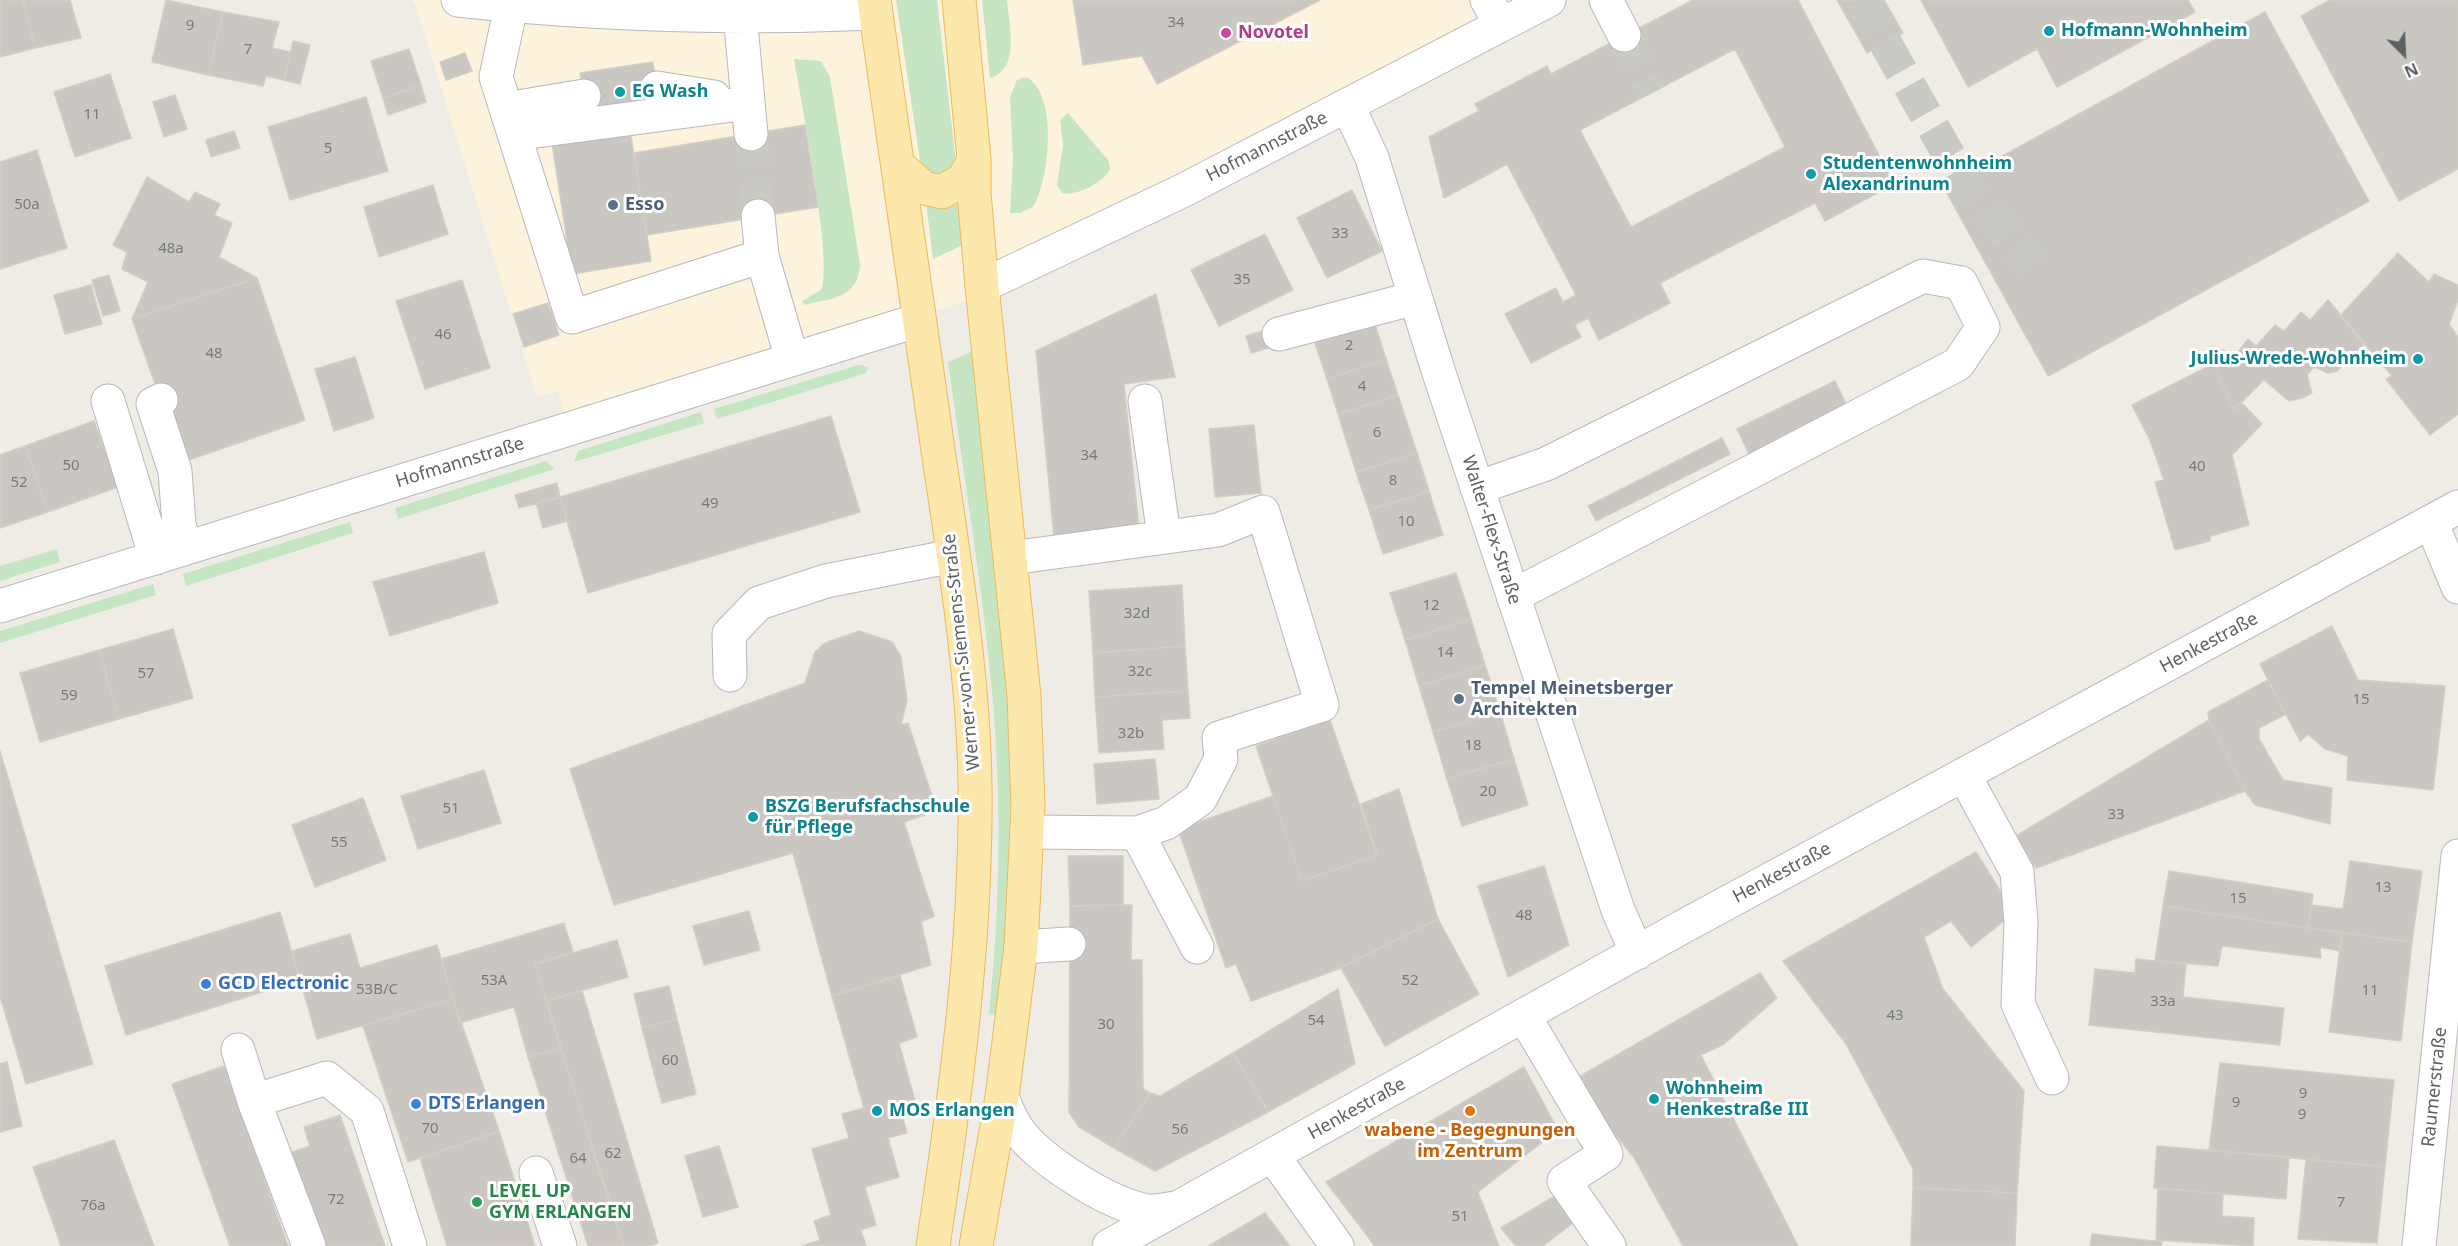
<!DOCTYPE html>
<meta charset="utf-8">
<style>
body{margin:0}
#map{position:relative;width:2458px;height:1246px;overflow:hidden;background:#efece5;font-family:"Noto Sans",sans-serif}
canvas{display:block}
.north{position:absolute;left:2374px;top:24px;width:60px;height:60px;-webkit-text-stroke:4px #fff;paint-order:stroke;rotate:156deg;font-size:16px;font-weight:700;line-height:24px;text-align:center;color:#5d6266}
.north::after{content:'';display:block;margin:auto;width:21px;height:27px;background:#5d6266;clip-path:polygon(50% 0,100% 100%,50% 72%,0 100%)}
</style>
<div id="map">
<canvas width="2458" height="1246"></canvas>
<div class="north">N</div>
</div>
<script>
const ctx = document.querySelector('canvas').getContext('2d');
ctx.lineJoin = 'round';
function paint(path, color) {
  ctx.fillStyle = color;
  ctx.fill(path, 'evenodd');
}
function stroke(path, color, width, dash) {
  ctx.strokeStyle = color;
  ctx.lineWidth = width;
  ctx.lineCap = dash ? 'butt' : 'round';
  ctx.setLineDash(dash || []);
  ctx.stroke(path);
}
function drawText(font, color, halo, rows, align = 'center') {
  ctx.font = font + ' "Noto Sans",sans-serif';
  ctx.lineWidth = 6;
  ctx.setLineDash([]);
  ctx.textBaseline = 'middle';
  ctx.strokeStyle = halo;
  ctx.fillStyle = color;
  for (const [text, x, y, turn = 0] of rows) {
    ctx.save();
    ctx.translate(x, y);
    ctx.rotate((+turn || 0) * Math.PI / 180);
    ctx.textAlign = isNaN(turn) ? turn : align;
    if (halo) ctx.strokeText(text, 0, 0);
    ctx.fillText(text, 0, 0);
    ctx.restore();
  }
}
const commercial = new Path2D(`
 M409,0H1551L989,294L569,428L558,391L537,397L414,1Z`);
const green = new Path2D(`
 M896,0H937L957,170L948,178L922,174Z
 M982,0H1007C1009,24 1021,69 990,78Z
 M794,59L821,61L830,77L860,264C858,299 832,298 804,305L802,301L821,290C834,266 800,96 794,59Z
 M1026,77C1059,94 1049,179 1034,206L1020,213H1010L1013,160L1010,98L1017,80Z
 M1068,113L1108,160L1110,169C1105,182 1075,197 1062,193L1057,185L1063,145L1060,120Z
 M960,198L965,244L933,259L926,202Z
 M978,349L997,544L1015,786L1001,1015L989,1014C1000,907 1002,799 992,692C982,582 963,472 948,362Z
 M858,365L868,367L866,373L717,419L714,409Z
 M701,412L704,423L574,462L578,451Z
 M546,461L555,469L398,519L395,508Z
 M350,522L353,533L186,586L183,574Z
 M57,549L60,562L0,581V566Z
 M153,584L156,595L0,643V631Z`);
const building = new Path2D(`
 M0,0H23L35,48L0,57Z
 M23,0H70L81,38L35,48Z
 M166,0L223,12L208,75L152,62Z
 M1073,0H1320L1157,84L1142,56L1083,65Z
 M1693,0H1798L1894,184L1825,221L1815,203L1660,283L1670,303L1599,340L1588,318L1575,325L1581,337L1531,363L1505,314L1556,288L1563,302L1576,295L1507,164L1444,198L1429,137L1479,111L1475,104L1547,66L1551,74ZM1735,49L1785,147L1631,227L1580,130Z
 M1837,0H1884L1903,33L1867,53Z
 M1921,0H2188L2195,12L2057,87L2037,49L1968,87Z
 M2330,0H2458V169L2399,201L2301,16Z
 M223,12L279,22L272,48L290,52L284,80L266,76L263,86L208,75Z
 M2265,12L2369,201L2048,376L1944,188Z
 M293,41L310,45L300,84L284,80Z
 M409,49L421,85L383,98L371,61Z
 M465,53L472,71L446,80L440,62Z
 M653,62L659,108L587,119L580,73Z
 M110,74L131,138L75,157L54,92Z
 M421,85L426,102L388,115L383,98Z
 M175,95L187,129L164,137L153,102Z
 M366,97L388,171L290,200L268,127Z
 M805,125L818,207L647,235L634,153Z
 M630,130L651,261L572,274L552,143Z
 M234,131L240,148L211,157L206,140Z
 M37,150L67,248L0,269V162Z
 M147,177L189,202L195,192L220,204L214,215L232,223L219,257L257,278L132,319L148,282L122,269L127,252L113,245Z
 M433,185L448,234L379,257L364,207Z
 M1352,190L1382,251L1327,278L1297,218Z
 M1265,234L1293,290L1219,326L1191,270Z
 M2398,253L2429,282L2434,274L2458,285V300L2449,324L2458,337V414L2430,435L2386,379L2392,376L2340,316Z
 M109,275L120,311L103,316L92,280Z
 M257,278L305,420L183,462L132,319Z
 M462,280L490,368L425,389L396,301Z
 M91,285L102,324L65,334L54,295Z
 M1156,294L1175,377L1124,384L1139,528L1054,537L1036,351Z
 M2328,300L2365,343L2337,371L2328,373L2314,367L2307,375L2312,393L2302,398L2289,401L2264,380L2234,410L2213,364L2223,350L2234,358L2248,339L2256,346L2275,325L2284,331L2301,312L2310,320Z
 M548,303L559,335L524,347L513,314Z
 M1372,315L1386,359L1327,379L1312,334Z
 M1276,327L1282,344L1251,353L1246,336Z
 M355,357L374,418L334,431L315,369Z
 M1386,359L1398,395L1338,414L1327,379Z
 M2213,364L2234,410L2241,402L2262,424L2232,455L2249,525L2210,536V541L2175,550L2155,482L2164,480L2150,440L2132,405Z
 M1835,381L1850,412L1752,460L1737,429Z
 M1398,395L1417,453L1356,472L1338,414Z
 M831,416L860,512L588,593L560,497Z
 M94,421L118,487L48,512L25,446Z
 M1254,425L1261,493L1215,497L1209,429Z
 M1722,438L1730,454L1596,521L1588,506Z
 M25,446L48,512L0,528V455Z
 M1417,453L1429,491L1369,510L1356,472Z
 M557,483L560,497L519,508L515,495Z
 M1429,491L1443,535L1383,554L1369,510Z
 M560,497L567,521L543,528L536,503Z
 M484,552L498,603L390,636L373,582Z
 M1456,573L1471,619L1405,640L1390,593Z
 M1182,585L1185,646L1093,653L1089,591Z
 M1471,619L1485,665L1419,686L1405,640Z
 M2332,626L2358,680L2445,686L2433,790L2347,780L2348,756L2325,749L2308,734L2300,741L2260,664Z
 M173,629L193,698L119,719L99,650Z
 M859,631L892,642L901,657L907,700L901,725L908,723L937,811L904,822L934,916L921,922L931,965L832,996L793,853L614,905L570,769L805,683L815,652L825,643Z
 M1185,646L1188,691L1095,697L1093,653Z
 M99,650L119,719L40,742L20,673Z
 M1485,665L1500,712L1433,732L1419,686Z
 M2268,680L2286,714L2259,728V739L2283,780L2332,788L2330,824L2255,805L2245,791L2209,720L2208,712Z
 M1188,691L1190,718L1162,720L1164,749L1099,753L1095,697Z
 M1500,712L1514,759L1447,779L1433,732Z
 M1330,720L1377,855L1302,881L1256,746Z
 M2209,720L2245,791L2036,868L2016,836Z
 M0,751L93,1064L26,1084L0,996Z
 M1155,759L1159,799L1097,804L1094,764Z
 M1514,759L1528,805L1462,826L1447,779Z
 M484,770L501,823L418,849L401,796Z
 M1399,789L1438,919L1341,968L1251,1001L1236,964L1226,968L1178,829L1273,796L1302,881L1377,855L1361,804Z
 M363,798L386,860L315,887L292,825Z
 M1976,852L2014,913L1971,947L1951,921L1924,937L1943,989L2024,1091L2017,1193L1913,1188V1169L1846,1044L1783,961Z
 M1068,856H1123V905L1070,906Z
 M2350,861L2422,871L2412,942L2308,928L2311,905L2343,909Z
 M1544,866L1569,945L1508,977L1478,886Z
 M2169,871L2313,894L2308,928L2163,906Z
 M1132,905L1131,960H1142L1143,1089L1150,1093L1114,1148L1079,1127L1069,1112L1070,906Z
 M2163,906L2342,933L2339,951L2320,947L2321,958L2222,946L2218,966L2155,961Z
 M749,911L760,950L704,965L693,926Z
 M280,912L300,980L126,1035L105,966Z
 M1438,919L1479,994L1385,1046L1341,968Z
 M564,923L573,952L535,964L561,1048L528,1057L514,1007L460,1023L441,959Z
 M2342,933L2412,942L2401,1041L2329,1032Z
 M350,934L360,968L437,945L453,999L317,1039L292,951Z
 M617,940L628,977L546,1001L535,964Z
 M2136,959L2186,964L2183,997L2284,1008L2280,1045L2089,1025L2095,969L2135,973Z
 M1760,973L1777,998L1724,1044L1701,1055L1798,1246H1683L1633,1156L1570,1082Z
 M900,976L917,1037L899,1043L915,1101L899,1105L907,1133L888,1138L899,1177L865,1187L876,1225L861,1230L866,1246H802L820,1240L814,1221L831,1215L812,1149L849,1138L842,1114L864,1108L832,996Z
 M669,986L677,1019L642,1028L634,994Z
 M1338,989L1355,1064L1268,1112L1233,1053Z
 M582,991L658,1243L650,1246H624L546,1001Z
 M453,999L499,1131L408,1162L363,1026Z
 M677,1019L696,1094L662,1103L642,1028Z
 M561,1048L609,1202L624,1246H588L528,1057Z
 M1233,1053L1268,1112L1155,1171L1114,1148L1150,1093L1160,1096Z
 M7,1062L22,1126L0,1132V1064Z
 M2220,1063L2394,1080L2385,1167L2209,1150Z
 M224,1066L288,1246H230L172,1084Z
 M1524,1067L1558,1130L1478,1192L1499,1246H1375L1326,1182Z
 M340,1115L385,1246H318L287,1154L310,1146L304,1127Z
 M499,1131L535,1246H447L420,1158Z
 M114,1140L154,1246H61L33,1167Z
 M719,1146L738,1207L703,1217L685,1156Z
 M2157,1146L2289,1157L2286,1199L2154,1188Z
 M2306,1159L2385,1167L2377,1243L2298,1239Z
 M1913,1188L2017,1193L2015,1246H1911Z
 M2158,1188L2223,1194L2222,1216L2254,1218L2253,1246L2156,1240Z
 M1565,1190L1578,1219L1543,1246H1516L1501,1228Z
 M1265,1213L1290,1246H1209L1217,1241Z
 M2092,1234L2162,1242L2161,1246H2090Z`);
const minorTunnel = new Path2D(`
 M1861,0L1968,189L2033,265
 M1624,35L1652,92
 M751,134L758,216`);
const minor = new Path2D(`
 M458,0C596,15 737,19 876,13
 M1487,0L1501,25
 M1606,0L1624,35
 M511,6L496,77L572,317L762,256
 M740,14L751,134
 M657,88L714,97
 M1348,106L1372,158L1439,373L1618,910L1637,953
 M506,109L584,96
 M514,134L748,103
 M758,216L762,256L792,359
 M982,286L1184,190L1549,0
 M1279,334L1415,298
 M161,400L153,404L175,471L179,525L186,548
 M108,401L156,558
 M1145,401L1164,536
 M1477,488L1546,464L1923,276L1961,283L1983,327L1958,364L1513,596
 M2431,522L2458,587
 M1011,558L1218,530L1263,512L1322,705L1219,738L1221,759L1200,799L1166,823L1137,833L1027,832
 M0,606L919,320
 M730,675L729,634L759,603L826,581L953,556
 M1964,775L2017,872L2021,923L2018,1004L2052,1078
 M1137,833L1197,947
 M1021,947L1069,944
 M1524,1016L1606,1154L1564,1181L1609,1246
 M238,1050L254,1101L309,1246
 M1002,1097C1007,1110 1012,1123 1021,1134C1045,1163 1110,1205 1148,1211C1156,1212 1167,1209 1175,1208
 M254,1101L327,1078L367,1111L410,1246
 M1273,1156L1337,1246
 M536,1173L560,1246
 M1109,1246L1686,925L2458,507
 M2419,1246L2458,856`);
const major = new Path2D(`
 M874,0C896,150 917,300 938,450C954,559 973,671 975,782C977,938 956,1092 933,1246
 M959,0L974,159V193L982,286L1024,696L1028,807L1021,947L1002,1097L976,1246
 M900,167L924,188L942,192L964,179L974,159`);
const markers = [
 [2049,31,6,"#0f9aa8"],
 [1226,33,6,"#d1479c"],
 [620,92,6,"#0f9aa8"],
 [1811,174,6,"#0f9aa8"],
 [613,205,6,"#5c6f8a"],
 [2418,359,6,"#0f9aa8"],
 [1459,699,6,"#5c6f8a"],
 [753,817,6,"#0f9aa8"],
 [206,984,6,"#3f7fe0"],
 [1654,1099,6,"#0f9aa8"],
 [416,1104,6,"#3f7fe0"],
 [877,1111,6,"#0f9aa8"],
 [1470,1111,6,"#e8710a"],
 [477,1202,6,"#2e9e5b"]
];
const numberNames = [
 ["34",1176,23],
 ["9",190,26],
 ["7",248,50],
 ["11",92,115],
 ["5",328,149],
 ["50a",27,205],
 ["33",1340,234],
 ["48a",171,249],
 ["35",1242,280],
 ["46",443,335],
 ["2",1349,346],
 ["48",214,354],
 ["4",1362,387],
 ["6",1377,433],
 ["34",1089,456],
 ["50",71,466],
 ["40",2197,467],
 ["8",1393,481],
 ["52",19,483],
 ["49",710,504],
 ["10",1406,522],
 ["12",1431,606],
 ["32d",1137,614],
 ["14",1445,653],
 ["32c",1140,672],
 ["57",146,674],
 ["59",69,696],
 ["15",2361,700],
 ["32b",1131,734],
 ["18",1473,746],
 ["20",1488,792],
 ["51",451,809],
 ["33",2116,815],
 ["55",339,843],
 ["13",2383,888],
 ["15",2238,899],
 ["48",1524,916],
 ["53A",494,981],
 ["52",1410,981],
 ["53B/C",377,990],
 ["11",2370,991],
 ["33a",2163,1002],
 ["43",1895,1016],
 ["54",1316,1021],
 ["30",1106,1025],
 ["60",670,1061],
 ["9",2303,1094],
 ["9",2236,1103],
 ["9",2302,1115],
 ["70",430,1129],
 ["56",1180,1130],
 ["62",613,1154],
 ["64",578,1159],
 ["72",336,1200],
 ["7",2341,1203],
 ["76a",93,1206],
 ["51",1460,1217]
];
const cultureNames = [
 ["Hofmann-Wohnheim",2061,31],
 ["EG Wash",632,92],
 ["Studentenwohnheim",1823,164],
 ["Alexandrinum",1823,185],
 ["Julius-Wrede-Wohnheim",2406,359,"right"],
 ["BSZG Berufsfachschule",765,807],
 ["für Pflege",765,828],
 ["Wohnheim",1666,1089],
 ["Henkestraße III",1666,1110],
 ["MOS Erlangen",889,1111]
];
const hotelNames = [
 ["Novotel",1238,33]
];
const streetNames = [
 ["Hofmannstraße",1267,147,-27],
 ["Hofmannstraße",460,463,-17],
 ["Walter-Flex-Straße",1491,530,72],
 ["Henkestraße",2209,643,-28],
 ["Werner-von-Siemens-Straße",962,652,-96],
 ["Henkestraße",1782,873,-28],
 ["Raumerstraße",2435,1087,-84],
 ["Henkestraße",1357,1109,-29]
];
const serviceNames = [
 ["Esso",625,205],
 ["Tempel Meinetsberger",1471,689],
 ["Architekten",1471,710]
];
const shopNames = [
 ["GCD Electronic",218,984],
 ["DTS Erlangen",428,1104]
];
const foodNames = [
 ["wabene - Begegnungen",1470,1131],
 ["im Zentrum",1470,1152]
];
const leisureNames = [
 ["LEVEL UP",489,1192],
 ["GYM ERLANGEN",489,1213]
];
paint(commercial, '#fdf2dc');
paint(green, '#c6e6c3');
paint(building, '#cac7c3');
stroke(building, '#d4cdc4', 1.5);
stroke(minorTunnel, '#cacac5', 33, [33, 16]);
stroke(minor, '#b6b8bc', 35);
stroke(major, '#eeb85f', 35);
stroke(minor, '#fff', 33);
stroke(major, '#fde8ac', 33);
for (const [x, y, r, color] of markers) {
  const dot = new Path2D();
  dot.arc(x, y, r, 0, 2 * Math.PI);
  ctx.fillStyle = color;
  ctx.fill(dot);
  stroke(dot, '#fff', 2);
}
drawText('15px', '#787b7d', null, numberNames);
drawText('bold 18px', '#0d838f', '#fff', cultureNames, 'left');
drawText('bold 18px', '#b23c85', '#fff', hotelNames, 'left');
drawText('18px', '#5d6266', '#fff', streetNames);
drawText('bold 18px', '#4e5e75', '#fff', serviceNames, 'left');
drawText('bold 18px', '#366cbe', '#fff', shopNames, 'left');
drawText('bold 18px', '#c56008', '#fff', foodNames);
drawText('bold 18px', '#27864d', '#fff', leisureNames, 'left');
</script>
